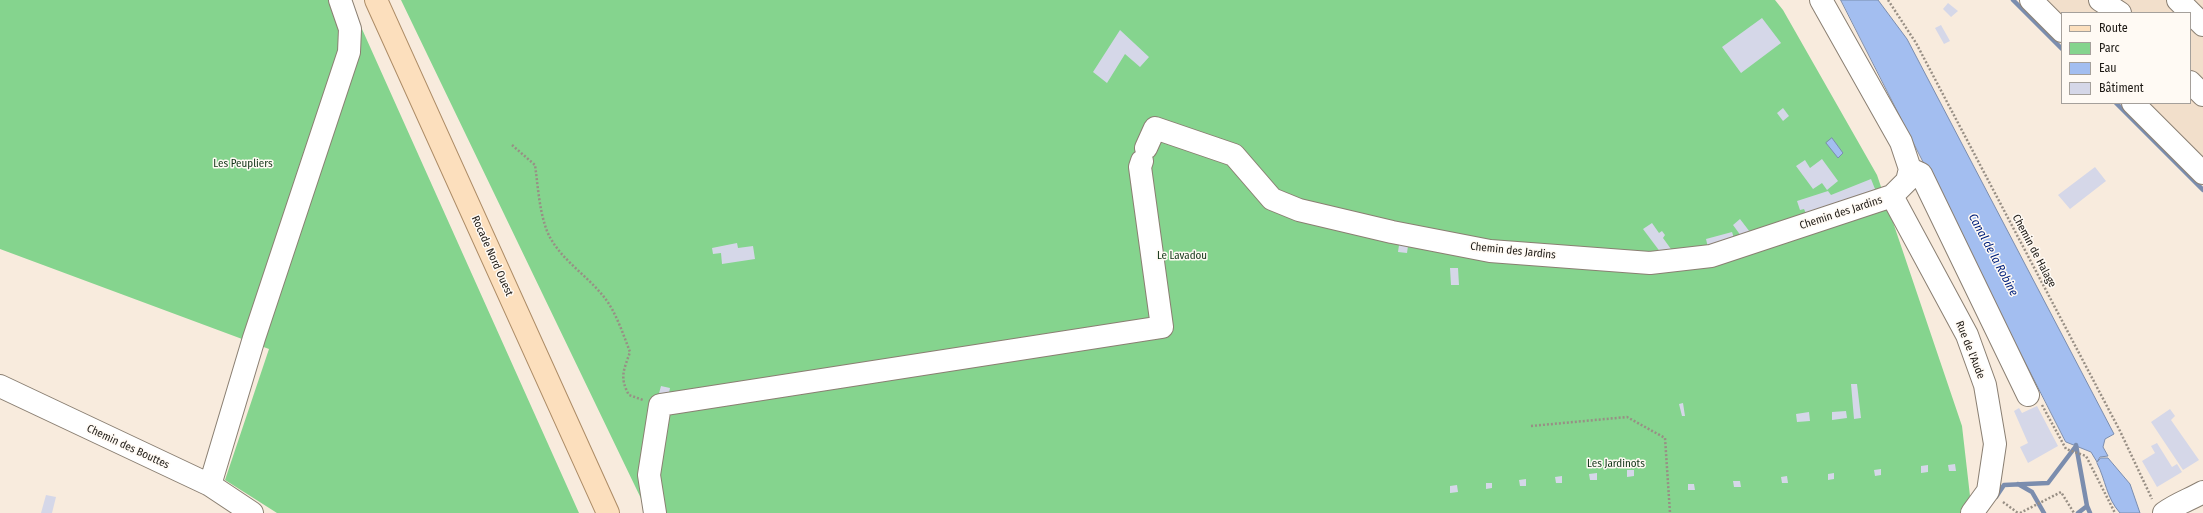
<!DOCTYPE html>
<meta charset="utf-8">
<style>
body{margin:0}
#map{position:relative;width:2203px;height:513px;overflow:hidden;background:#f8ebdd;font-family:"Fira Sans Condensed",sans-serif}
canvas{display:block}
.legend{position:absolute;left:2061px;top:12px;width:130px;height:92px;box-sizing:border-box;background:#fffaf4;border:1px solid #a5a09b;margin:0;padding:5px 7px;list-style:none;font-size:12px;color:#1e1a15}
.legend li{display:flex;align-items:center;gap:8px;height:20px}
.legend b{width:20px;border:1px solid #a5a09b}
</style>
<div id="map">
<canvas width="2203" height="513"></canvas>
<ul class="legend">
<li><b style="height:5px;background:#fcdfbd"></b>Route</li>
<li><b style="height:11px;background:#85d48e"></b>Parc</li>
<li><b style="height:11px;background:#a3bef0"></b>Eau</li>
<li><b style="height:11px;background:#d5d7e8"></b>Bâtiment</li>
</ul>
</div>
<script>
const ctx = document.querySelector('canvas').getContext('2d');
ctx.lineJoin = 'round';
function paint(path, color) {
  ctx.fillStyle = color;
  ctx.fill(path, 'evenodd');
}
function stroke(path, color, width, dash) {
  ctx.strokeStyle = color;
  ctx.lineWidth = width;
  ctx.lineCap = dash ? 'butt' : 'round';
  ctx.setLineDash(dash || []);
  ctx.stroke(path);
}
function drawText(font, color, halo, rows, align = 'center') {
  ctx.font = font + ' "Fira Sans Condensed",sans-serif';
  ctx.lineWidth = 3;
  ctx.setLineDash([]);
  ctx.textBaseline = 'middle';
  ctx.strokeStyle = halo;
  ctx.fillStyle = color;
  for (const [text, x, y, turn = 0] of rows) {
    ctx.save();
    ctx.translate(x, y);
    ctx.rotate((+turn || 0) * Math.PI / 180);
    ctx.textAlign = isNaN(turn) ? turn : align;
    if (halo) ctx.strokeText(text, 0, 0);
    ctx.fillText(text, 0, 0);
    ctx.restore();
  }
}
const built = new Path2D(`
 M2045,0H2203V159L2148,103H2190V13H2062V17Z`);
const green = new Path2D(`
 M0,0H349L579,513H277L225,480L269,349L0,249Z
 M401,0H1775L1783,10L1877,175L1962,426L1970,496L1961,513H648Z`);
const water = new Path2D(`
 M1841,0H1878L1907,39L2114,434L2105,439L2103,447L2108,456L2100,457L2097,462L2091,452L2066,442Z
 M1832,138L1843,153L1838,158L1826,143Z
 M2101,458H2108L2130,484L2140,513H2120C2106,497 2106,481 2097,463Z`);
const stream = new Path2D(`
 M2013,0L2062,49
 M2116,103L2203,190
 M2076,445L2087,506L2090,513
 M2018,484L2032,492L2044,513
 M1996,497L2004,485L2048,483L2076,446
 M2078,513L2087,506`);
const building = new Path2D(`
 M1948,3L1958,11L1951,17L1943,9Z
 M1762,18L1781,43L1741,73L1722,47Z
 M1941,25L1950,41L1944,44L1935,28Z
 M1120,30L1149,57L1140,67L1125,54L1107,83L1093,72Z
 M1783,108L1789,116L1783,121L1777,113Z
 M1822,159L1838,181L1827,190L1822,183L1813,189L1796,166L1805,160L1810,168Z
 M2095,167L2106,181L2070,209L2058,195Z
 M1871,179L1877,194L1808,218L1804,209L1800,210L1797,201L1828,191L1831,195Z
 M1740,219L1753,236L1744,240L1733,225Z
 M1652,223L1659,233L1662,231L1665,235L1663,238L1676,256L1664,257L1643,229Z
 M1732,232L1736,244L1709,252L1706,239Z
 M737,243L738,248L753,246L755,259L722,264L721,253L713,254L712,248Z
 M1399,245L1408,246L1407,253L1398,252Z
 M1450,268H1458L1459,285H1451Z
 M1851,384H1857L1861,418L1854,419Z
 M661,386L670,388L668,398L658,397Z
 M1683,403L1685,416H1682L1679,404Z
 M2037,406L2058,446L2028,463L2020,447L2028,443L2014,411L2019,408L2022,413Z
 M2170,409L2175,416L2171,420L2199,460L2183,470L2151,422Z
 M1846,411L1847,418L1832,420V412Z
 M1809,412L1810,421L1797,422L1796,414Z
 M2157,443L2172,467L2177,464L2182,472L2157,487L2142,461L2155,453L2151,446Z
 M1955,464L1956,471H1949L1948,465Z
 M1928,465V472L1921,473V466Z
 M1881,469V475L1875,476L1874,470Z
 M1627,470H1634V476L1627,477Z
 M1597,473V480H1590L1589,474Z
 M1834,473V479L1828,480V474Z
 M1562,476V483H1556L1555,477Z
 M1787,476L1788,483H1782L1781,477Z
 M1526,479V486H1520L1519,480Z
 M1733,481H1740L1741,487H1734Z
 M1486,483H1492V488L1486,489Z
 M1688,484H1694L1695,490H1688Z
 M1457,485L1458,492L1450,493V486Z
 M46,495L56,497L52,513H41Z`);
const path = new Path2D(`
 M1888,0L1916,43L2120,431L2152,499
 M512,145L535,165C538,186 539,210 547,231C558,258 586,274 604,297C616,312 623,334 630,352C624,370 619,377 629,395L643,400
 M2042,405L2066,449L2086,456L2115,513
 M1531,426L1627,417L1665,438L1670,513
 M2003,502L2018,513
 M2020,513L2061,492L2074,513`);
const minor = new Path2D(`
 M2031,0L2062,31
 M2100,0L2120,13
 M2178,0L2203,25
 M2190,82L2203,95
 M2133,103L2203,173
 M1146,148L1155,128L1234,155L1272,199L1299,210L1392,232L1490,251L1650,263L1711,256L1892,196L1907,181L1910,169L1901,142L1821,0
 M1910,169L1921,174L2028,395
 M1892,196L1967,335L1985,385L1995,444L1988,491L1972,513
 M0,386L210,485L252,513
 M210,485L254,338L349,52L350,29L340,0
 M655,513L649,475L660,405L1162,327L1140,167L1142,161
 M2164,513C2178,503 2189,500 2203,492`);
const major = new Path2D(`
 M376,0L608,513`);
const parkNames = [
 ["Les Peupliers",243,164],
 ["Le Lavadou",1182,256],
 ["Les Jardinots",1616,464]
];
const streetNames = [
 ["Chemin des Jardins",1841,213,-18],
 ["Chemin des Jardins",1513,251,6],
 ["Chemin de Halage",2034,251,62],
 ["Rocade Nord Ouest",492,256,66],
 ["Rue de l'Aude",1970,350,68],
 ["Chemin des Bouttes",128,447,25]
];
const waterNames = [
 ["Canal de la Robine",1993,255,62]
];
paint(built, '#f2dfcb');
paint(green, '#85d48e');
paint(water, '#a3bef0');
stroke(water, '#7b8dae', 1);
stroke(stream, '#7b8dae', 4.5);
paint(building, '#d5d7e8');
stroke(minor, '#8a7f72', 24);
stroke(major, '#ad8c66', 24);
stroke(path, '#988f85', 2.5, [2, 2]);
stroke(minor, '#fff', 22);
stroke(major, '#fcdfbd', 22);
drawText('11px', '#123417', '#fffaf4', parkNames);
drawText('11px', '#1e1a15', '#fffaf4', streetNames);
drawText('italic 12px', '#00217d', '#fffaf4', waterNames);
</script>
